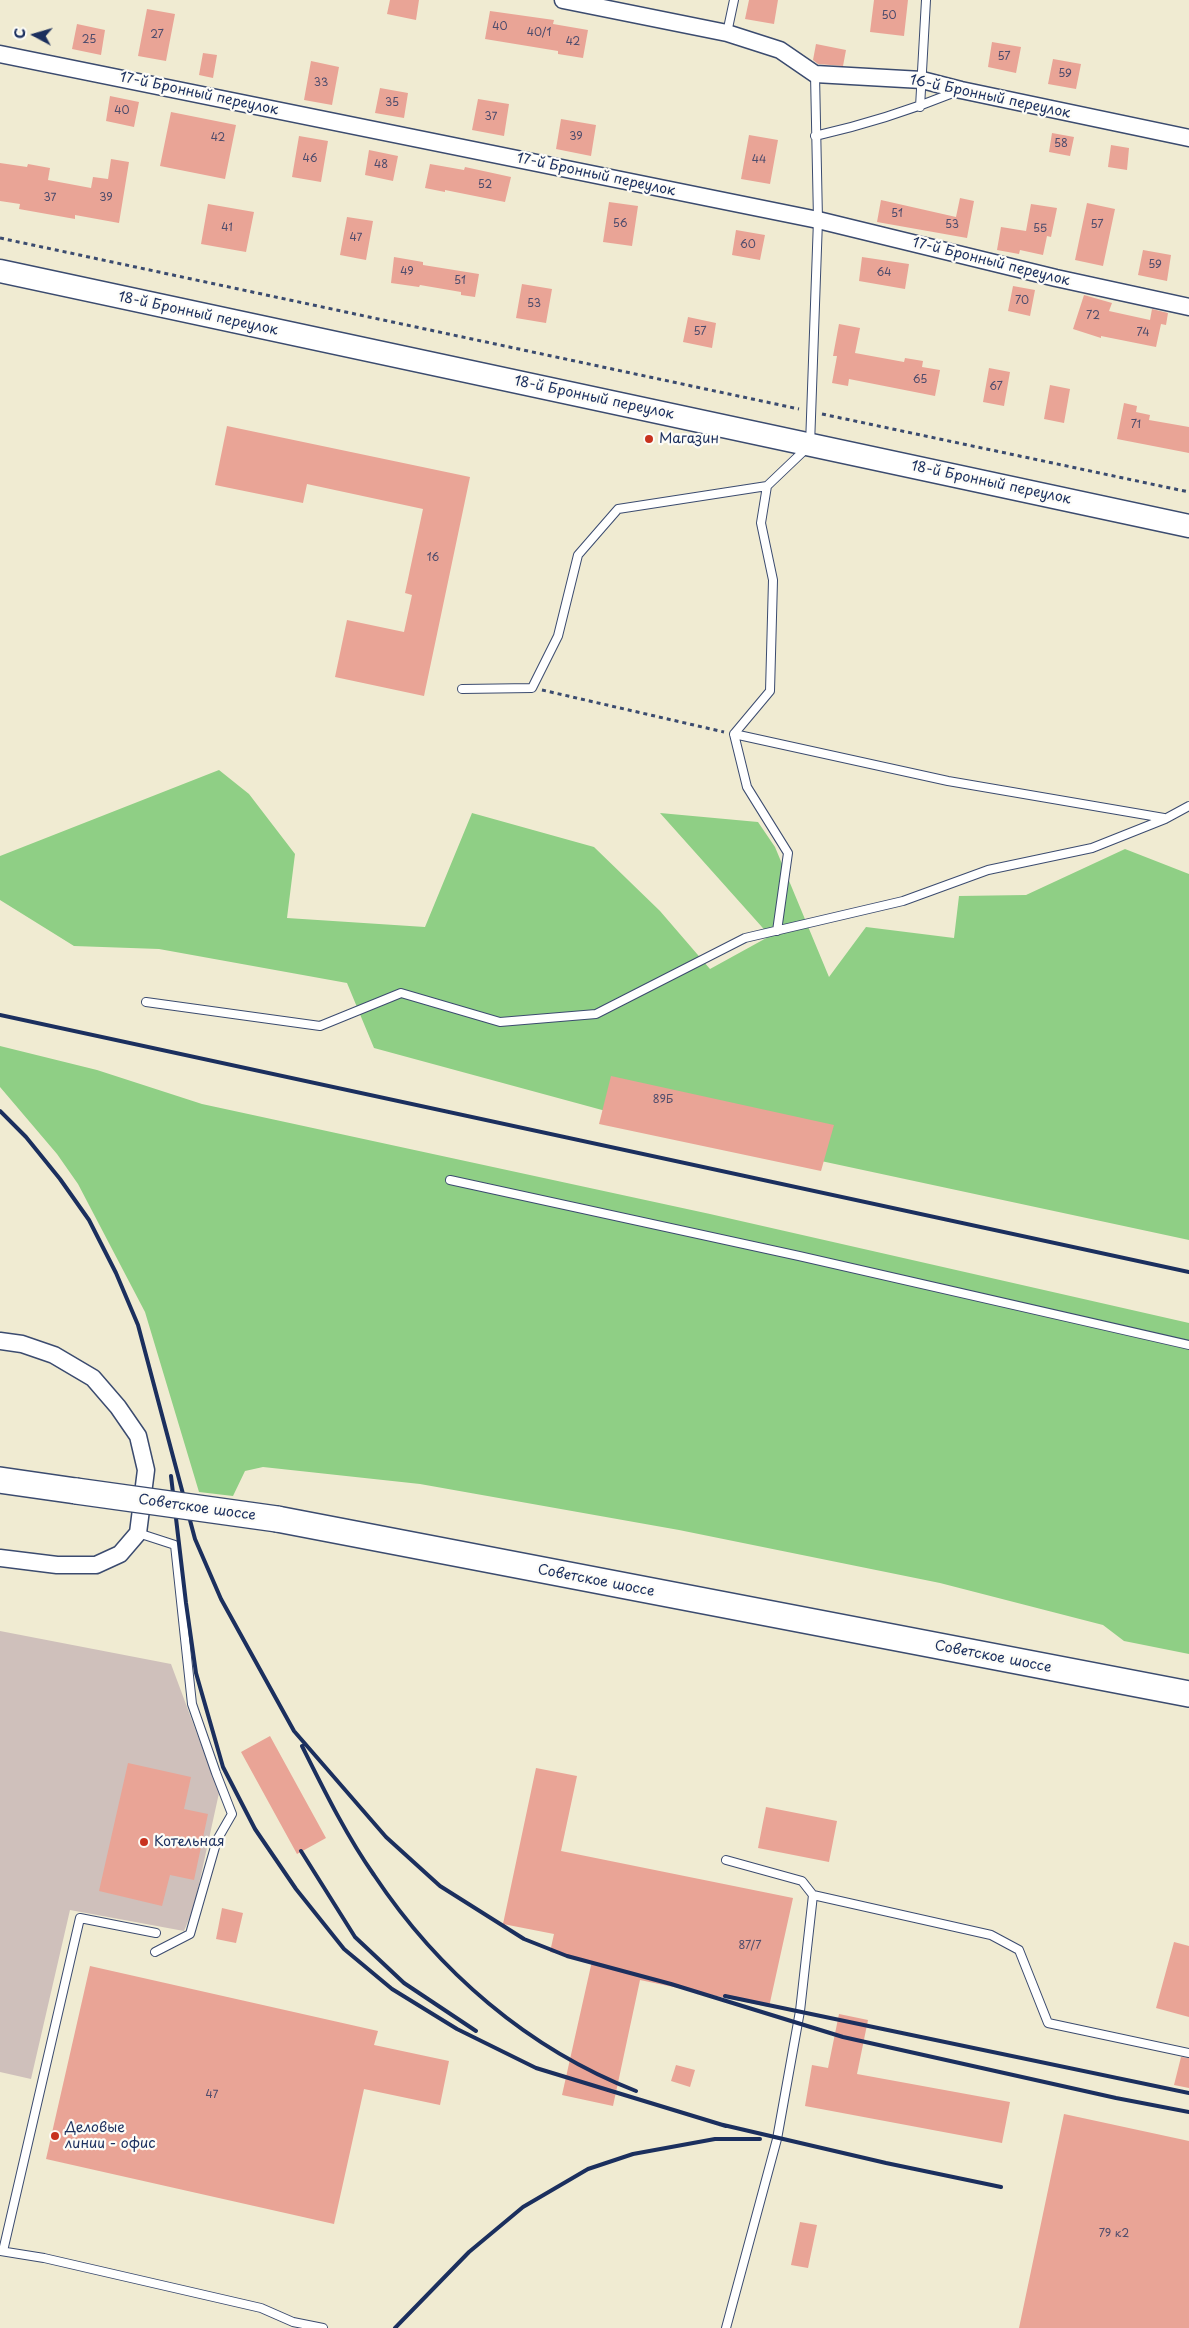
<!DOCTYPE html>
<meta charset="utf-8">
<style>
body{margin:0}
#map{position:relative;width:1189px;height:2328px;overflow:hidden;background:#f0ebd2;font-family:"Playpen Sans",sans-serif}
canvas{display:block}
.north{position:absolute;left:10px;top:10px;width:50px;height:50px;-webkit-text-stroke:4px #fdfcf7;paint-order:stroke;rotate:276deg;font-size:14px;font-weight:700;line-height:20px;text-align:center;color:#1b2f5e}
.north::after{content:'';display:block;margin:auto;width:18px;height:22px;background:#1b2f5e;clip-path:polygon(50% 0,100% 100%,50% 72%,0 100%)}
</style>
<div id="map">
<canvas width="1189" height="2328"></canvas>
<div class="north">С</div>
</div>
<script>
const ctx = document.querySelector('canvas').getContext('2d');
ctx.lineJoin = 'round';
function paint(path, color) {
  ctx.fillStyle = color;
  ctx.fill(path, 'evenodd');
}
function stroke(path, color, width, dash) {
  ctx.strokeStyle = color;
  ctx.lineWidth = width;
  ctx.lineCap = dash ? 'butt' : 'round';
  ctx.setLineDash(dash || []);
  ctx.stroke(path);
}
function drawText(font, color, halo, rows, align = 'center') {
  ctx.font = font + ' "Playpen Sans",sans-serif';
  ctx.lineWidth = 4.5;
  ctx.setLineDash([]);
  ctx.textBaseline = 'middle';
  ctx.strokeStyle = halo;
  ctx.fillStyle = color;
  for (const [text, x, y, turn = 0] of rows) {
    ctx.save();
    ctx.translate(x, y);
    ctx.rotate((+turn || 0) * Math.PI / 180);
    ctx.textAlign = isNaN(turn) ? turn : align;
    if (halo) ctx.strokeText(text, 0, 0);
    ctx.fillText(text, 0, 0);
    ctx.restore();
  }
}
const industrial = new Path2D(`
 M0,1631L171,1664L219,1793L194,1907L184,1931L70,1910L31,2079L0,2072Z`);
const green = new Path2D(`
 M219,770L249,794L295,854L287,918L425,927L472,813L594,847L660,911L710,969L770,936L660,813L758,822L775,847L829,977L866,927L954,938L959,896L1026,895L1125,849L1189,874V1240L672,1129L374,1048L347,983L159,949L74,946L0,900V856Z
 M0,1046L97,1070L202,1104L710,1214L1189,1323V1654L1124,1641L1103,1625L940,1583L679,1530L420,1484L263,1467L245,1471L233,1496L199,1492L145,1312L78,1184L57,1154L0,1087Z`);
const building = new Path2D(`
 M390,0H419L416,20L387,14Z
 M749,0H778L774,24L745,19Z
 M874,0H908L904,36L870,32Z
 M147,9L175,14L166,61L138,56Z
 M490,11L554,20L553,24L588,30L583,58L558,54V51L485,39Z
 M77,24L105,30L101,55L72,49Z
 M992,42L1021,47L1016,73L988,67Z
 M816,44L846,50L843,66L818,64L813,60Z
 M203,53L217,55L213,78L199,75Z
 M1053,59L1081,64L1076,89L1048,84Z
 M311,61L339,67L332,105L304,100Z
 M380,88L408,93L404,118L375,113Z
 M110,96L139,102L134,127L106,121Z
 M478,99L509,104L504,136L472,130Z
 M171,112L236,125L225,179L160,166Z
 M561,119L596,125L591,156L556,149Z
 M1052,133L1074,137L1070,156L1049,152Z
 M749,135L778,140L770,184L741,179Z
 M299,136L328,141L321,182L292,177Z
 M1111,145L1129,148L1127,170L1108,167Z
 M369,150L398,156L393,181L365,175Z
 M111,159L129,162L119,223L75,215V219L19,209L20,204L0,201V163L27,167L28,164L50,168L48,180L91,188L93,177L108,179Z
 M430,164L464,170L465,167L511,177L505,202L445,190V192L425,188Z
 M960,198L974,201L967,238L877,222L881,200L956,217Z
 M609,202L638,206L632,246L603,242Z
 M1087,203L1115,209L1103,266L1075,260Z
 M208,204L254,212L246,252L201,244Z
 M1031,204L1057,208L1051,237L1047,236L1043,255L1020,250L1019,254L997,250L1001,227L1026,231Z
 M347,217L373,221L366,260L340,255Z
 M736,230L765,235L760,260L732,255Z
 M1143,250L1171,255L1167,281L1138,275Z
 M394,257L423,262V265L479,274L475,297L461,295V292L420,285L419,287L391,283Z
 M862,257L909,264L905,289L859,281Z
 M522,284L552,289L546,323L516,318Z
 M1013,286L1035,290L1030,316L1008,311Z
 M1084,295L1112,303L1109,311L1150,320L1152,309L1168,313L1166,325L1161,324L1156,347L1101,336V338L1073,329Z
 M688,317L716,323L712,348L683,342Z
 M839,324L860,328L855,353L904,362L905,358L923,361L922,367L940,370L935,396L849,379L848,386L832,383L837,356H833Z
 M989,368L1010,372L1004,406L983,402Z
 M1050,385L1070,389L1064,423L1044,419Z
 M1124,403L1137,406L1136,412L1150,415L1149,420L1189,427V453L1117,439Z
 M227,426L470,477L424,696L335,677L347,620L404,632L412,595L405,593L423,509L307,484L303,503L215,485Z
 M611,1076L834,1125L821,1171L599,1124Z
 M270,1736L326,1838L297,1854L241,1752Z
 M128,1763L191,1777L184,1809L208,1814L194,1880L170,1875L162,1906L99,1891Z
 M536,1768L577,1776L561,1851L793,1898L769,2007L640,1980L613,2106L562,2095L592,1961L550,1952L554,1934L503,1924Z
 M766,1807L837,1821L829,1862L758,1848Z
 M222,1908L243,1913L236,1943L216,1939Z
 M1174,1942L1189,1946V2017L1156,2008Z
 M90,1966L378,2031L374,2045L449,2061L440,2105L364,2089L334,2224L46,2159Z
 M839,2014L868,2020L857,2074L1010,2102L1002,2143L805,2106L812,2065L828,2068Z
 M1181,2057L1189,2058V2088L1174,2085Z
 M676,2065L695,2070L690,2087L671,2081Z
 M1064,2114L1189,2141V2328H1019Z
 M800,2222L817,2225L808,2268L791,2265Z`);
const path = new Path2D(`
 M0,238L799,409
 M822,414L1189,492
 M542,690L724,732`);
const lane = new Path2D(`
 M727,33L734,0
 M920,107L926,0
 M815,136C864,125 911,110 958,91
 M767,486L761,523L773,580L770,691L734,734L747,787L788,853L777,931
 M462,689L532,688L558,636L578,555L618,509L767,486L810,445L818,220L815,74
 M734,734L948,781L1164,818
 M146,1002L320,1026L401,993L500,1022L596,1014L745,938L903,901L988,870L1092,848L1165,819L1189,806
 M450,1180L799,1256L1189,1345
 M138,1533L175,1545L192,1704L216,1773L232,1814L217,1840L190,1934L155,1952
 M726,1860L802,1881L813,1895L991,1935L1019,1950L1048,2023L1189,2053
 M0,2251L44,2258L261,2308L293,2322L323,2328
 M3,2251L80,1918L156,1933
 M726,2328L777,2139L800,2011L813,1895`);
const street = new Path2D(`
 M563,0L727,33L780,50L815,74L922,80L961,90L1189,138
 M0,54L818,220L1056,278L1189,307
 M0,1341L22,1344L54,1355L93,1378L118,1407L138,1436L146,1470L138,1533L120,1554L96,1565H57L0,1558`);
const secondary = new Path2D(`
 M0,271L1189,526`);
const primary = new Path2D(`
 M0,1480L76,1491
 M277,1519L1189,1694`);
const rail = new Path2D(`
 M0,1015L1189,1272
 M0,1111L26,1137L60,1179L89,1220L116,1273L138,1325L195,1539L221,1599L294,1731L386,1837L440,1886L524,1939L567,1956L671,1984L843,2037L1116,2098L1189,2112
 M171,1476L186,1603L196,1673L223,1767L255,1829L296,1889L344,1949L392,1989L457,2029L536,2068L726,2126
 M302,1746C324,1790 346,1835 374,1875C438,1971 528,2049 636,2091
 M301,1851L355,1937L404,1983L476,2031
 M725,1996L1189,2093
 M719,2124L886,2163L1001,2187
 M395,2328L469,2252L523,2207L588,2169L633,2154L715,2139H760`);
const primaryBridge = new Path2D(`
 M76,1491L277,1519`);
const markers = [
 [649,439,5,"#c8321e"],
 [144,1842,5,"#c8321e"],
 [55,2136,5,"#c8321e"]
];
const numberNames = [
 ["50",889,16],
 ["40",500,27],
 ["40/1",539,33],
 ["27",157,35],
 ["25",89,40],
 ["42",573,42],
 ["57",1004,57],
 ["59",1065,74],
 ["33",321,83],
 ["35",392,103],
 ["40",122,111],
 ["37",491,117],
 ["39",576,137],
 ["42",218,138],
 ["58",1061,144],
 ["46",310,159],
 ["44",759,160],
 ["48",381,165],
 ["52",485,185],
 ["37",50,198],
 ["39",106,198],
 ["51",897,214],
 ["56",620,224],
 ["53",952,225],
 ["57",1097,225],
 ["41",227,228],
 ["55",1040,229],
 ["47",356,238],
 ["60",748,245],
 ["59",1155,265],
 ["49",407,272],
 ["64",884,273],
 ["51",460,281],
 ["70",1022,301],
 ["53",534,304],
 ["72",1093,316],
 ["57",700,332],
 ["74",1143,333],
 ["65",920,380],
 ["67",996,387],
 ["71",1136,425],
 ["16",433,558],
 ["89Б",663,1100],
 ["87/7",750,1946],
 ["47",212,2095],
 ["79 к2",1114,2234]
];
const streetNames = [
 ["17-й Бронный переулок",199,94,12],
 ["16-й Бронный переулок",990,97,12],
 ["17-й Бронный переулок",596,175,12],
 ["17-й Бронный переулок",991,262,14],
 ["18-й Бронный переулок",198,314,12],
 ["18-й Бронный переулок",594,398,12],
 ["18-й Бронный переулок",991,483,12],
 ["Советское шоссе",197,1508,8],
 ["Советское шоссе",596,1581,11],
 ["Советское шоссе",993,1657,11]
];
const poiNames = [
 ["Магазин",659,439],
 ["Котельная",154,1842],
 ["Деловые",65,2128],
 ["линии - офис",65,2144]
];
paint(industrial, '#cfc0bb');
paint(green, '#8fcf85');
paint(building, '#e9a496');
stroke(lane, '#3b4b6f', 10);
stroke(street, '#3b4b6f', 19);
stroke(secondary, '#3b4b6f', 25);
stroke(primary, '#3b4b6f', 28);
stroke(path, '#3b4b6f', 3, [4, 4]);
stroke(lane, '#fff', 8);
stroke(street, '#fff', 16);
stroke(secondary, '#fff', 22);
stroke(primary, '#fff', 25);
stroke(rail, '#1b2f5e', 4);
stroke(primaryBridge, '#3b4b6f', 28, []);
stroke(primaryBridge, '#fff', 25);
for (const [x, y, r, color] of markers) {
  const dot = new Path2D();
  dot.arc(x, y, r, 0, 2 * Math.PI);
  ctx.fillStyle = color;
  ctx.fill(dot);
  stroke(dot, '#fdfcf7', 2);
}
drawText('11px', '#4e4c6c', null, numberNames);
drawText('14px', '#1b2f5e', '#fdfcf7', streetNames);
drawText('14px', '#1b2f5e', '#fdfcf7', poiNames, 'left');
</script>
